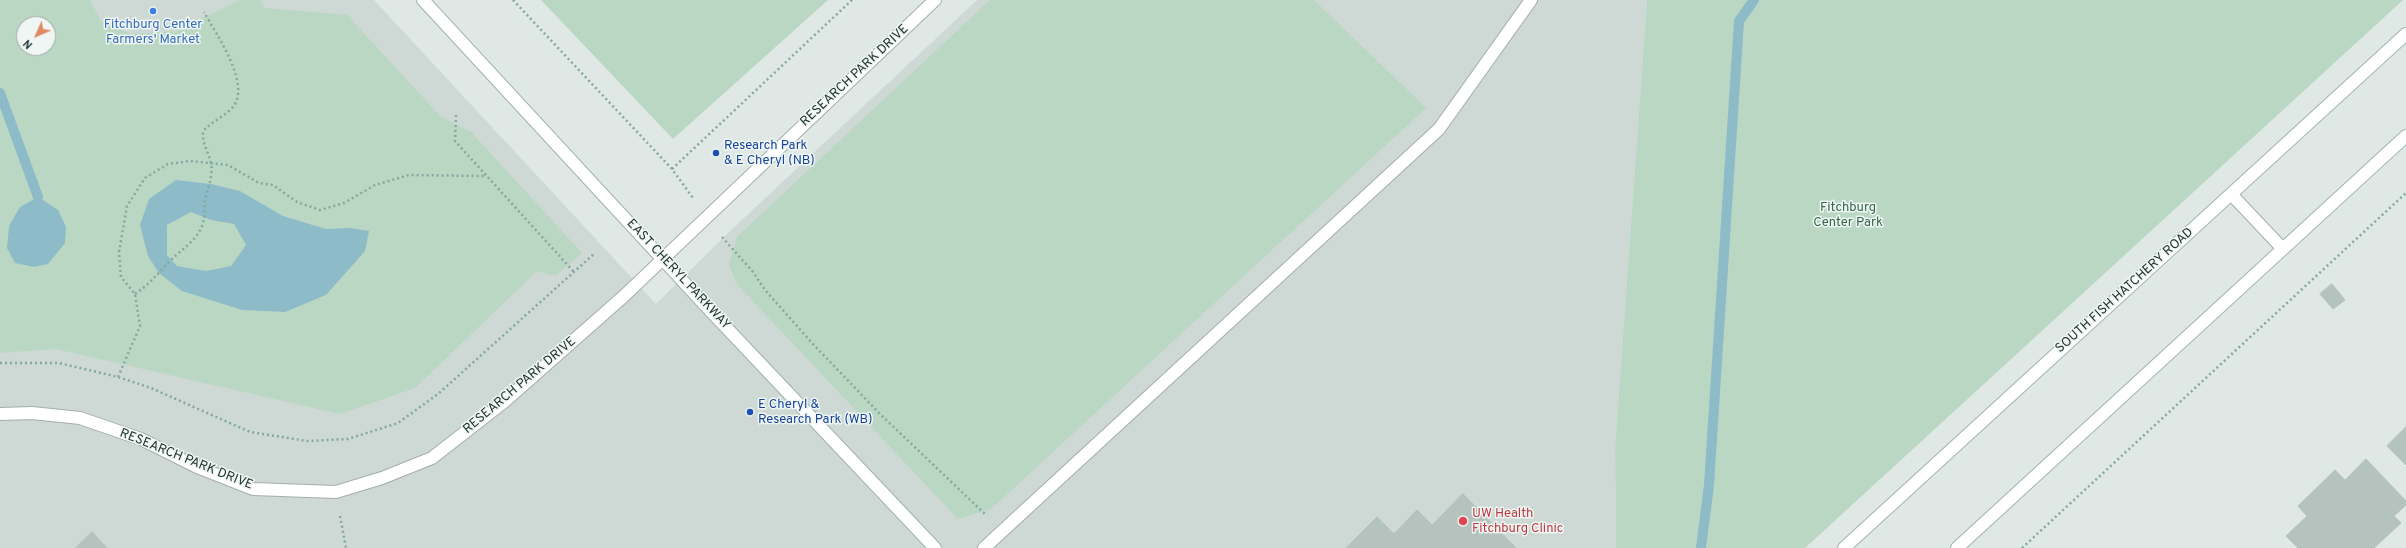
<!DOCTYPE html>
<style>
body{margin:0}
#map{position:relative;width:2406px;height:548px;overflow:hidden;background:#dfe8e5;font-family:Overpass,sans-serif}
canvas{display:block}
.north{position:absolute;left:16px;top:16px;width:40px;height:40px;box-sizing:border-box;background:#eff6f3;border:1px solid #9da9a6;border-radius:50%;rotate:225deg;font-size:11px;font-weight:700;line-height:16px;text-align:center;color:#223632}
.north::after{content:'';display:block;margin:auto;width:14px;height:18px;background:#e08a65;clip-path:polygon(50% 0,100% 100%,50% 72%,0 100%)}
</style>
<div id="map">
<canvas width="2406" height="548"></canvas>
<div class="north">N</div>
</div>
<script>
const ctx = document.querySelector('canvas').getContext('2d');
ctx.lineJoin = 'round';
function paint(path, color) {
  ctx.fillStyle = color;
  ctx.fill(path, 'evenodd');
}
function stroke(path, color, width, dash) {
  ctx.strokeStyle = color;
  ctx.lineWidth = width;
  ctx.lineCap = dash ? 'butt' : 'round';
  ctx.setLineDash(dash || []);
  ctx.stroke(path);
}
function drawText(font, color, halo, rows, align = 'center') {
  ctx.font = font + ' Overpass,sans-serif';
  ctx.lineWidth = 3;
  ctx.setLineDash([]);
  ctx.textBaseline = 'middle';
  ctx.strokeStyle = halo;
  ctx.fillStyle = color;
  for (const [text, x, y, turn = 0] of rows) {
    ctx.save();
    ctx.translate(x, y);
    ctx.rotate((+turn || 0) * Math.PI / 180);
    ctx.textAlign = isNaN(turn) ? turn : align;
    if (halo) ctx.strokeText(text, 0, 0);
    ctx.fillText(text, 0, 0);
    ctx.restore();
  }
}
const built = new Path2D(`
 M0,0H374L656,304L729,232L977,0H1647L1615,448L1616,548H0ZM24,24H48V48H24Z`);
const green = new Path2D(`
 M0,0H90L101,21L130,34L177,31L240,0H260L265,8L347,15L440,116L471,132L582,253L555,276L537,271L415,388L340,414L56,349L0,353ZM24,24H48V48H24ZM176,180L211,184L240,191L283,216L326,229V295L285,312L242,310L148,256Z
 M541,0H828L673,139Z
 M990,0H1314L1426,108L991,509L958,519L736,283L729,264L737,237Z
 M1647,0H2403L1805,548H1616L1615,448Z
 M191,212L211,220L234,224L246,245L231,266L206,271L177,266L167,255V225Z`);
const water = new Path2D(`
 M176,180L211,184L240,191L283,216L326,229L350,228L369,231L365,251L326,295L285,312L242,310L182,291L159,273L148,256L140,225L149,199ZM191,212L211,220L234,224L246,245L231,266L206,271L177,266L167,255V225Z
 M38,197L58,210L66,227L65,243L48,264L34,267L15,263L7,248L9,226L20,207Z`);
const stream = new Path2D(`
 M0,93L38,197
 M1701,548L1709,485L1739,21L1754,0`);
const building = new Path2D(`
 M2332,284L2345,300L2333,309L2320,294Z
 M2406,427V465L2387,446Z
 M2366,459L2406,501V505L2394,516L2401,523L2374,548H2298L2286,536L2307,516L2298,506L2335,470L2345,480Z
 M1463,494L1516,548H1346L1377,517L1394,534L1417,510L1432,525Z
 M92,532L107,548H76Z`);
const path = new Path2D(`
 M513,0L672,169L693,198
 M456,115L455,141L574,272
 M672,169L852,0
 M722,237L753,272L765,290L812,343L880,414L985,514
 M135,294C150,284 159,272 171,260C182,249 196,241 202,226C206,216 203,206 206,196C209,185 213,175 211,163C208,150 202,145 203,131C212,122 221,118 230,110C255,89 216,34 204,12
 M0,363H59L118,377L151,388L250,432L307,441L348,439L398,423L438,394L595,253
 M118,377L140,326L135,294L121,277L119,252L127,206L145,178L168,164L190,161L228,165L259,183L273,185L297,202L320,210L344,203L375,185L409,175L485,176
 M340,516L346,548
 M2022,548L2406,193`);
const lane = new Path2D(`
 M2231,194L2282,248
 M984,548L1439,129L1531,0`);
const street = new Path2D(`
 M0,414L32,413L80,418L141,439L197,467L253,489L336,492L382,478L432,458L505,401L624,296L935,0`);
const secondary = new Path2D(`
 M423,0L704,304L935,548
 M1844,548L2406,34
 M1957,548L2406,136`);
const markers = [
 [153,11,4,"#3f7fe0"],
 [716,153,4,"#1a4fb4"],
 [750,412,4,"#1a4fb4"],
 [1463,521,5,"#e0444e"]
];
const shopNames = [
 ["Fitchburg Center",153,25],
 ["Farmers' Market",153,40]
];
const streetNames = [
 ["RESEARCH PARK DRIVE",855,76,-43],
 ["EAST CHERYL PARKWAY",678,275,47],
 ["SOUTH FISH HATCHERY ROAD",2125,291,-42],
 ["RESEARCH PARK DRIVE",520,386,-40],
 ["RESEARCH PARK DRIVE",186,460,22]
];
const transitNames = [
 ["Research Park",724,146],
 ["& E Cheryl (NB)",724,161],
 ["E Cheryl &",758,405],
 ["Research Park (WB)",758,420]
];
const parkNames = [
 ["Fitchburg",1848,208],
 ["Center Park",1848,223]
];
const healthNames = [
 ["UW Health",1472,514],
 ["Fitchburg Clinic",1472,529]
];
paint(built, '#ced8d4');
paint(green, '#bad7c4');
paint(water, '#8dbbc8');
stroke(stream, '#8dbbc8', 10);
paint(building, '#b5c3be');
stroke(building, '#b3c1bc', 1);
stroke(lane, '#a3afac', 14);
stroke(street, '#a3afac', 14);
stroke(secondary, '#a0b3ad', 14);
stroke(path, '#83a89f', 2.5, [2, 3]);
stroke(lane, '#fff', 12);
stroke(street, '#fff', 12);
stroke(secondary, '#fff', 12);
for (const [x, y, r, color] of markers) {
  const dot = new Path2D();
  dot.arc(x, y, r, 0, 2 * Math.PI);
  ctx.fillStyle = color;
  ctx.fill(dot);
  stroke(dot, '#eff6f3', 1.5);
}
drawText('13px', '#366cbe', '#eff6f3', shopNames);
drawText('13px', '#223632', '#eff6f3', streetNames);
drawText('13px', '#164399', '#eff6f3', transitNames, 'left');
drawText('13px', '#32684a', '#eff6f3', parkNames);
drawText('13px', '#be3a42', '#eff6f3', healthNames, 'left');
</script>
